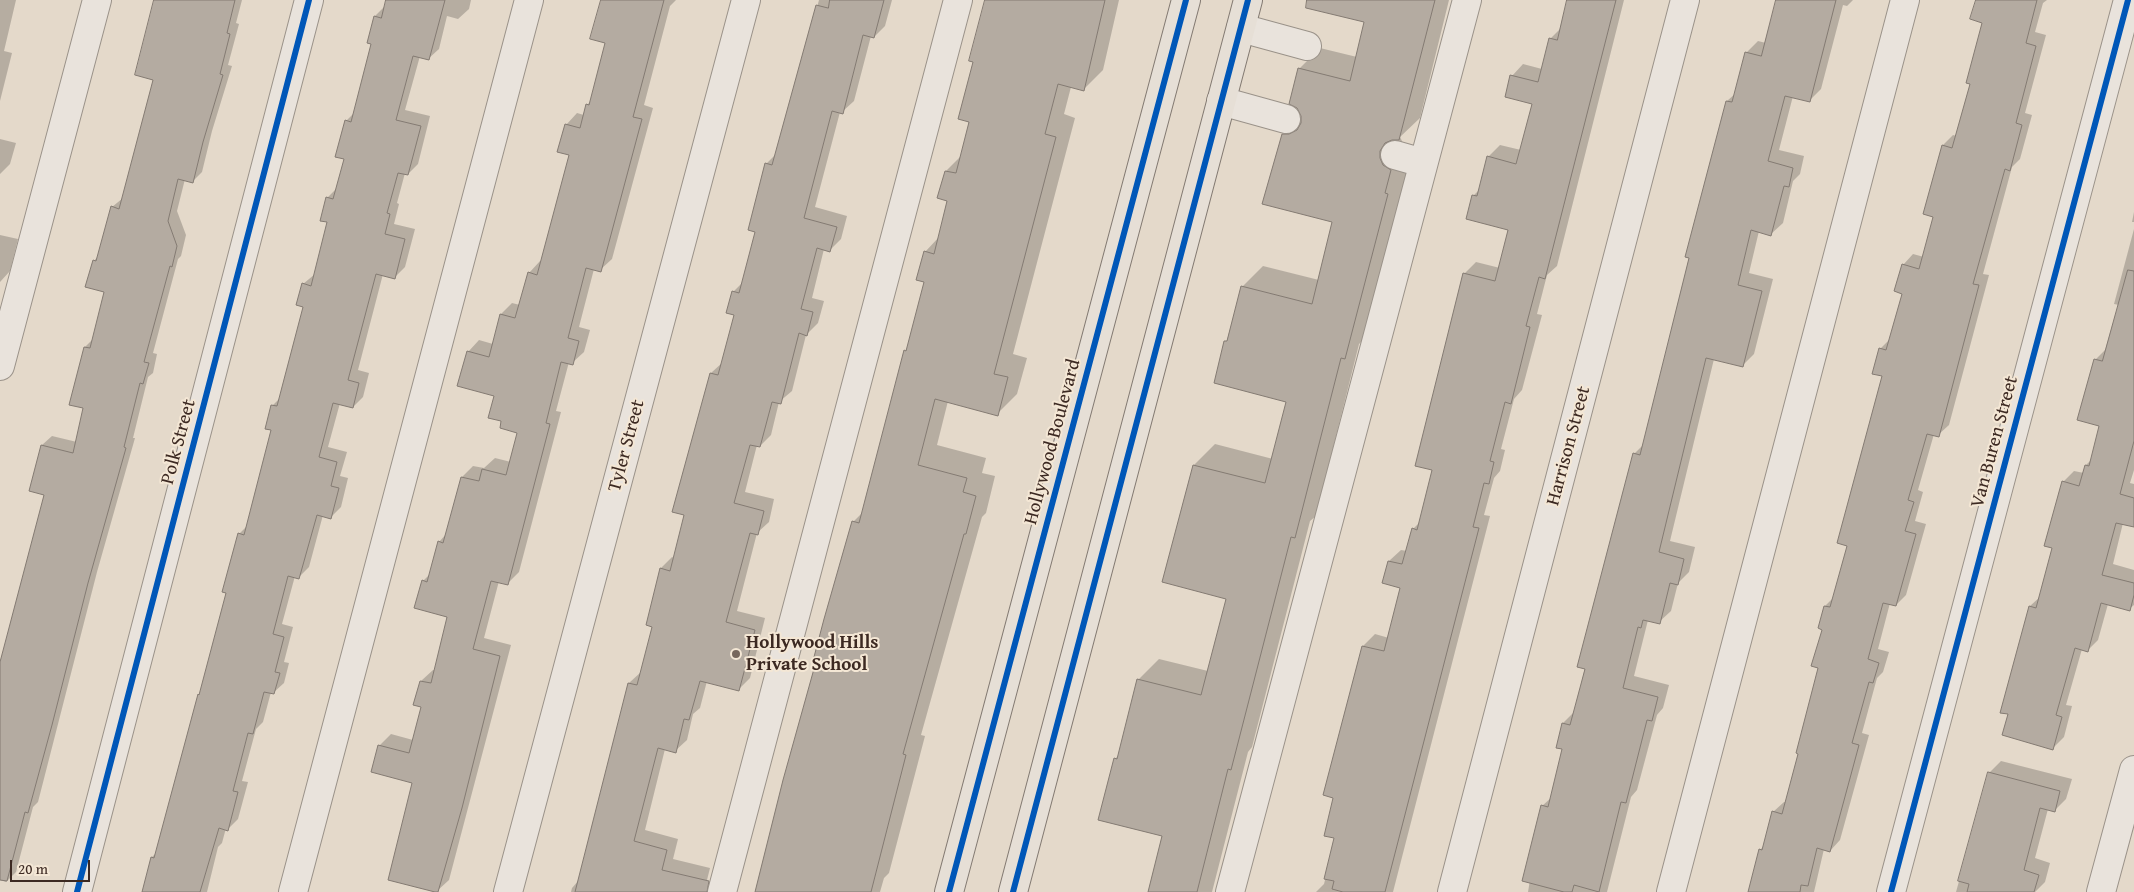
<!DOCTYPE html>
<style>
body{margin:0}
#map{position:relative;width:2134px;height:892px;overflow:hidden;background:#e4d9ca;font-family:"Gentium Book Plus",serif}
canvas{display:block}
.scale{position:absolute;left:10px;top:860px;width:80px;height:22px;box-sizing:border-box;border:2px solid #3c2922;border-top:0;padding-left:6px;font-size:15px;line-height:18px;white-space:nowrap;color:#3c2922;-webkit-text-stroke:4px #f4e7d5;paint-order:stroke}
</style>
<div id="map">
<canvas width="2134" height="892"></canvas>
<div class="scale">20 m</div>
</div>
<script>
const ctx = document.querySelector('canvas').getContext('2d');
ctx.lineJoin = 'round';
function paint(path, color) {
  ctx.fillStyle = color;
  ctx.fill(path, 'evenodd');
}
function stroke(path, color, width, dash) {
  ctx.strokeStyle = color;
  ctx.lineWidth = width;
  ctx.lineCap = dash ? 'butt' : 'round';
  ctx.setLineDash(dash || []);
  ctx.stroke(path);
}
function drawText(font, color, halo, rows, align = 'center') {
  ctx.font = font + ' "Gentium Book Plus",serif';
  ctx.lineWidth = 4;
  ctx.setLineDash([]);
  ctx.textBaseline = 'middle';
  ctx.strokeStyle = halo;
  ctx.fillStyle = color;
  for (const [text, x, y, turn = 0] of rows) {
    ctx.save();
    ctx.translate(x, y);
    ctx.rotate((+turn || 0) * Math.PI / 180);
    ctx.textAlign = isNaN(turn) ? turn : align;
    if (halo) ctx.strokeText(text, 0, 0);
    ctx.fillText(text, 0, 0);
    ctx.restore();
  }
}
const shadow = new Path2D(`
 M0,0H16L4,51L12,53L0,101Z
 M182,0H242L236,23L239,24L228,65L232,66L212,131L202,172L193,181L185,179L177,211L186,235L181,256L178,259L153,353L157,354L153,373L148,377L133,438H135L97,572L38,802L33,807L16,872L6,882L0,880V666L45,494L31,490L42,445L52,436L77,442L85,407V347L93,339L106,291L94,261L99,255L112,207L123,198Z
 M387,0H471L469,9L458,19L447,16L439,49L428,59L420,56L405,110L430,116L418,164L408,174L405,173L397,203L399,204L394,224L415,229L405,267L394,278L383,274L358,370L369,373L363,397L353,407L340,403L328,447L347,452L340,476L348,478L341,507L331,517L323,515L309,567L299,577L295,576L282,624L293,627L284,662L289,663L284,683L273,693L271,692L263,722L256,729L242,781L248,782L238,819L228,829L226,828L222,843L218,847L207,892H143L152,857L157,852L199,695L201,692L228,592L239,534L248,525L273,429L272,406L281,397L305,306L303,284L315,274L329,222L327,198L337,188L345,158L346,121L355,112L373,43L368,42L375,16L385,6Z
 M607,0H676L670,6L644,105L653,108L612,259L600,270L594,269L579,327L590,330L584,352L572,363L569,362L556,411L561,412L519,572L507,584L499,581L484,638L511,645L449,880L437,891L414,783L379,746L391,734L413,740L422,706L421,681L433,670H435L449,616L423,581L431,573L439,542L447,533L462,477L473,466L484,468L495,458L511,462L518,432L503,420L495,395L468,352L479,340L493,344L501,314L512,303L520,305L529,273L540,261L542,262L571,154L566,125L577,113L584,115L587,105L592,100L607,42Z
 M819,0H892L885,26L874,37L871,36L854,101L842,112H840L815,207L847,216L841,239L830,250L824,249L812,298L824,301L818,323L806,335L792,391L779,402L771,435L760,446L757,445L745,492L774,499L769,522L757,533L737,611L765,618L750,678L738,690L707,681L700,708L693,714L687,740L675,751L665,749L645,830L678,839L673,859L710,868L704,892H571L572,888L579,880L629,683L641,672L654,626L661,568L672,557L674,558L685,515L711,373L723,362L736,314L733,292L743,282L757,231L766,164L777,153Z
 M987,0H1119L1103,70L1083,90L1071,87L1064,114L1075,118L1013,354L1027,358L1017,394L997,414L948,401L937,445L986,458L982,473L995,476L986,513L982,517L921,735L925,736L889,873L884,878L880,892H757L853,522L863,512L905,351L909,347L926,281L925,252L939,237L949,200L946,171L962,155L971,121L974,61Z
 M1318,0H1449L1420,118L1400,137L1404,145L1411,149L1405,172L1408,173L1366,337L1359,344L1316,516L1310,521L1252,747L1248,752L1212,892H1149L1164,835L1115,759L1119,755L1138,680L1159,659L1208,671L1227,598L1194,465L1215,444L1273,459L1288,401L1215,382L1242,287L1263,266L1319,280L1334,221L1283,135L1302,115L1299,69L1320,48L1357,57L1366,21Z
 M1569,0H1624L1557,266L1547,275L1537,314L1542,315L1522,390L1514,399L1501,449L1505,450L1500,471L1494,478L1484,515L1490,516L1393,892H1316L1324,884L1336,837L1335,797L1363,646L1375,634L1389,638L1401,587L1389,561L1401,550L1407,551L1413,529L1421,521L1434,469L1464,274L1476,262L1500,268L1510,229L1474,195L1480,189L1488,157L1500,145L1521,150L1533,103L1512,76L1523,64L1542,69L1550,39L1561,28Z
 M1780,0H1853L1847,6L1843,5L1821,89L1810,100L1793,96L1779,150L1804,156L1800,174L1793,181L1783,223L1771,234L1759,231L1749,273L1773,279L1754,354L1742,366L1714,359L1670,541L1695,547L1689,572L1678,583L1671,611L1659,622L1648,620L1634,676L1669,685L1663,708L1657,715L1637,790L1631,797L1607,892H1528L1542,806L1552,797L1563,748V723L1575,711L1634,454L1644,444L1727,101L1736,93L1746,53L1758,41L1766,43Z
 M1977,0H2047L2043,3L2035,32L2046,35L2025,113L2032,115L2020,159L2012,167L1983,274L1989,275L1949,425L1938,435L1934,434L1918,490L1923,492L1915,521L1926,524L1906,595L1896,605L1890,603L1878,649L1889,652L1883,672L1877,678L1862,733L1869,735L1840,840L1830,851L1824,849L1814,892H1749L1760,850L1764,846L1773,812L1784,802H1787L1820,667L1825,606L1834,597L1848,545L1884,375L1880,349L1891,338L1903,293V265L1913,254L1924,257L1935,217L1943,145L1953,135L1957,136L1971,84L1984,22Z
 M0,139L16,143L10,164L0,174Z
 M2134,212V222H2132Z
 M2134,229V470L2130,483L2134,484V523H2123L2113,564L2134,570V605L2129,609L2108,604L2098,640L2087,651L2082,649L2066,705L2072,706L2064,737L2053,748L2009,713L2002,712L2030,606L2041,596L2053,547L2063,482L2074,471L2084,473L2086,465L2092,459L2101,426L2095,360L2106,349L2119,305L2114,304Z
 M0,235L18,239L10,271L0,282Z
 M2001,761L2072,779L2066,799L2055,810L2048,809L2035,858L2050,863L2045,882L2035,892H1956L1989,773Z`);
const building = new Path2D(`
 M154,0H235L227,33L230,34L220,74L223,75L203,142L193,183L178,179L168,221L177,246L172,267L170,266L144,362L149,363L143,384L140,383L124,447L126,448L88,583L52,725L28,813L25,812L7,881L0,880V662L44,495L29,491L41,445L73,453L83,408L69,405L84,347L90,348L104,292L85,287L93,260L96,261L111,206L119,209L153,80L135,75Z
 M386,0H445L429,60L413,56L396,120L421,126L408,175L398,173L387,213L390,214L385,234L405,239L395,279L376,274L348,380L359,383L353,408L333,403L319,457L337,462L331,486L339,488L331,519L317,515L299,579L288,576L273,634L284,637L275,672L280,673L274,694L264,692L253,734L248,733L233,791L238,792L228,831L219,828L200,892H142L151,857L154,858L198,694L199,695L226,593L222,592L238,533L244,535L271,430L265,429L271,405L277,406L303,307L296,305L302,283L311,286L327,222L320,221L326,197L333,199L344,159L335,157L345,120L351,122L371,44L367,43L374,16L381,18Z
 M601,0H664L633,117L642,119L601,272L586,268L568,338L579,341L573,365L561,362L546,423L550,424L508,585L491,581L473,649L500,656L462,808L438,892H435L388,880L412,783L371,772L378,745L409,753L421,707L413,705L420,681L431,683L447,617L414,608L422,580L427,582L438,541L443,543L461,477L479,481L482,469L506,475L517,433L500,428L501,421L488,418L494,396L457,386L467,351L489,357L500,314L515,318L528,272L537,275L569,155L557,152L565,124L580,128L586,104L589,105L605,43L590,39Z
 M830,0H884L874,38L863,35L843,114L832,111L804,218L837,227L830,252L817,248L801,309L813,312L807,336L799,333L781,404L772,402L760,447L750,445L734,503L764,511L758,535L750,533L726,622L755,630L739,691L700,681L689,720L684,719L676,753L658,748L634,841L667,850L662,870L709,881L707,892H575L628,683L637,685L652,627L646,625L660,568L670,571L684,515L672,512L710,373L718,375L734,315L726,313L732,291L739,293L755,232L748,230L765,163L772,165L816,5L828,8Z
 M985,0H1105L1084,91L1058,84L1045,134L1056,137L994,374L1008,377L998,416L935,399L918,465L967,478L963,492L976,496L966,534H964L903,754L906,755L871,892H755L783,780L817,658L814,657L824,619L852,521L859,523L904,350L906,351L924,282L916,280L924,251L934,254L947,201L937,198L945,171L956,173L969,122L958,119L973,62L969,61Z
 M1307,0H1435L1399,140H1392L1385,143L1380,151V158L1383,165L1391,170L1385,193L1388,194L1345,359L1341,358L1295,538L1291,537L1231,770L1228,769L1197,892H1148L1162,836L1098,820L1114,758L1117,759L1137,679L1201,695L1226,599L1162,582L1193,465L1265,483L1286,402L1214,383L1224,341H1227L1241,286L1312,304L1332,222L1262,204L1282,134H1289L1297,130L1301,123V116L1297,108L1289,104L1298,68L1350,81L1364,22L1306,8Z
 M1567,0H1616L1545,279L1539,277L1526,326L1530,327L1511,404L1505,402L1490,461L1494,462L1489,484L1484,483L1473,527L1479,528L1385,892H1343L1332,889L1334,881L1324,879L1334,838L1324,836L1333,798L1323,795L1362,646L1384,651L1400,588L1382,583L1388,561L1402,564L1412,528L1417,530L1432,470L1415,466L1463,273L1495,281L1508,230L1466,219L1472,195L1477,196L1487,156L1516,164L1532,104L1505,97L1510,75L1538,82L1549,38L1557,40Z
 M1776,0H1836L1810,102L1785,96L1768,161L1793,168L1789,187L1784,186L1771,236L1751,230L1738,285L1762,291L1743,367L1706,358L1659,552L1684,559L1678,585L1670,583L1660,624L1643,620L1641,628L1638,627L1623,688L1658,697L1652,721L1647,720L1626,803L1621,802L1599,892L1574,885L1572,892H1564L1522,881L1541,805L1548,807L1562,749L1556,748L1562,723L1570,725L1585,669L1577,667L1633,453L1640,455L1689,258L1685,257L1726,101L1732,102L1745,52L1761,56Z
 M1976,0H2037L2026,43L2036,46L2016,123L2022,125L2010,171L2005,169L1973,284L1979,285L1939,437L1927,434L1908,500L1914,502L1905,531L1916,534L1896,606L1883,603L1868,659L1879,663L1873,683L1869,682L1852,743L1859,745L1830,852L1817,848L1808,886L1801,885L1800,892H1748L1759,849L1762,850L1772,811L1782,814L1798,754L1796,753L1818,668L1811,666L1822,630L1818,628L1824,606L1830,607L1847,546L1837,543L1882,376L1872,374L1879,348L1886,350L1902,294L1894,291L1902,264L1919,269L1933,217L1923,214L1942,145L1952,148L1970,84L1966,83L1982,23L1970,19Z
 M2128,270L2134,271V441L2120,494L2134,498V527L2116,523L2102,575L2134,583V595L2130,611L2101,603L2088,652L2075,648L2056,715L2062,717L2053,750L2002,735L2008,714L2000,713L2029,606L2036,608L2052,548L2044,546L2062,481L2079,486L2085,465L2089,466L2099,426L2077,420L2094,359L2102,361Z
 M1988,772L2060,791L2055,812L2040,808L2024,870L2039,875L2034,892H1967L1969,884L1958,881Z`);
const minor = new Path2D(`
 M1241,28L1307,46
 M1221,101L1286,119
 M1395,155L1423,163
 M0,366L97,0
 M77,892L309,0
 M293,892L529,0
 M508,892L746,0
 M722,892L958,0
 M1230,892L1467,0
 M1452,892L1685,0
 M1671,892L1905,0
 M1891,892L2128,0
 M2101,892L2134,770`);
const highway = new Path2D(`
 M949,892L1186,0
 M1013,892L1248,0`);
const cycleway = new Path2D(`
 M77,892L309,0
 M949,892L1186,0
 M1013,892L1248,0
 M1891,892L2128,0`);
const markers = [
 [736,654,5,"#77675d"]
];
const streetNames = [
 ["Polk Street",179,442,-75],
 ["Hollywood Boulevard",1053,442,-75],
 ["Van Buren Street",1995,442,-75],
 ["Tyler Street",627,446,-75],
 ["Harrison Street",1569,446,-75]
];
const poiNames = [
 ["Hollywood Hills",746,643],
 ["Private School",746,665]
];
paint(shadow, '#0003');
paint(building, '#b4aba1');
stroke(building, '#837a72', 1);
stroke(minor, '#9a9289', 30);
stroke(highway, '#837a72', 30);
stroke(minor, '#e9e3dc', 28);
stroke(highway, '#e6dfd6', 28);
stroke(cycleway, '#0057b8', 6);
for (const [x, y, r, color] of markers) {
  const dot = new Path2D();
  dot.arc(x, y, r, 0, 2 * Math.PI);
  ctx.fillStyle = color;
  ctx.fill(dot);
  stroke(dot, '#f4e7d5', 2);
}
drawText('19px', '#3c2922', '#f4e7d5', streetNames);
drawText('bold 19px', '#3c2922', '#f4e7d5', poiNames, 'left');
</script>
